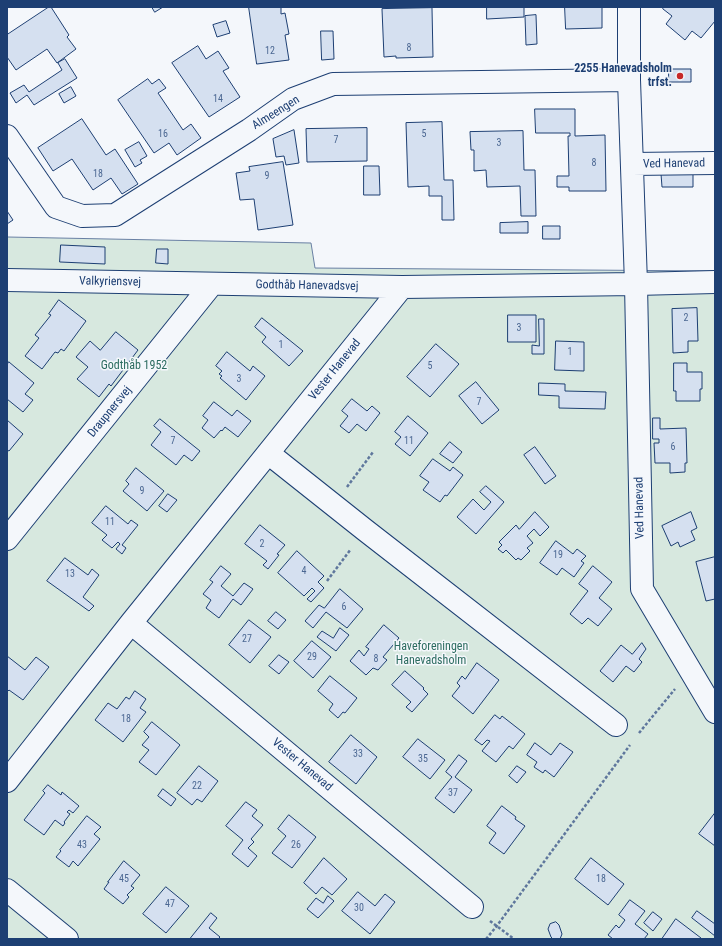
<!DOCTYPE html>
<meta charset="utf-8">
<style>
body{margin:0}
#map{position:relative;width:722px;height:946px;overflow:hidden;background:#f4f7fb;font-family:"Roboto Condensed",sans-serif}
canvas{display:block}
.frame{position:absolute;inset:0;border:8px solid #1d3f73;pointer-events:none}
</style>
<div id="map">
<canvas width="722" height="946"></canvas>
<div class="frame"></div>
</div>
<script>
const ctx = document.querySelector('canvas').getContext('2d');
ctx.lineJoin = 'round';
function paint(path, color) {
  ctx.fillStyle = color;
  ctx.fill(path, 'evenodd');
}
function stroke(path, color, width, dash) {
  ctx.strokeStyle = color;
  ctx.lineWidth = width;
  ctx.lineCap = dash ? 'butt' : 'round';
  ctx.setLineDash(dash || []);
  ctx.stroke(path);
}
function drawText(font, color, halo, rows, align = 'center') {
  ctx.font = font + ' "Roboto Condensed",sans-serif';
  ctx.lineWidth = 3;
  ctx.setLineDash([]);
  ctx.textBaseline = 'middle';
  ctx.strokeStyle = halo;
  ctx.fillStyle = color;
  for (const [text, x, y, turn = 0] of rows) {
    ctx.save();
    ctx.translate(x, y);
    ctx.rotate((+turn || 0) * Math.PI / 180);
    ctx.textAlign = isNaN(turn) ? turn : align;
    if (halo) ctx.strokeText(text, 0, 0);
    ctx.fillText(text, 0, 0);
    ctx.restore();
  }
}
const green = new Path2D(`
 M7,237L311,243L315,268L715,271V939H7Z`);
const building = new Path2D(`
 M49,7H51L69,35L67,37L76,49L57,63L47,49L16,70L7,57V35Z
 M152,7H163L155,12Z
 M249,7H281V14L285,13L289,34L285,35L289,60L257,64Z
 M487,7H524V17L487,19Z
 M565,7H602V28L566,29Z
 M664,7H715V21L701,38L692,31L685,40L666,24L672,16L663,9Z
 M432,8L433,57L396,58V56L384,57L382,9Z
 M536,15L537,44L526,45L525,16Z
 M226,21L230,33L217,37L213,25Z
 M321,31H333L334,59L322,60Z
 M198,46L206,59L218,51L229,68L223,71L240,97L209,117L172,63Z
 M65,59L77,78L34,105L27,95L16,103L10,93L24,85L29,92L62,70L58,63Z
 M669,69H691V82H669Z
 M148,79L152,84L159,79L166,88L158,93L183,130L191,124L201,138L177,155L169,143L154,153L118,100Z
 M71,87L76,96L64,103L59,94Z
 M535,109H575V136L605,135L606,191H569V187H557V176H569L568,136H570V133H536Z
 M82,119L106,155L115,149L138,184L122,194L111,178L93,190L72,159L53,171L38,148Z
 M442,122L444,180H453L454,220H442V196H429V186L408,187L406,123Z
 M367,128V161L307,162L306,129Z
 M294,130L299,163L286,165L284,156L276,157L273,139Z
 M523,131L524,170H535L536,216H521L520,186L487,187L486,170L474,171V150H471L470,132Z
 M139,142L147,156L140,160L142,163L135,167L125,150Z
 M283,162L293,225L258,230L254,199L240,200L236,173L250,171L249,167Z
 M364,166H379L380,195H364Z
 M693,173V187H662L661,174Z
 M7,211L13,220L7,224Z
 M528,222V233H500V223Z
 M543,226H560V239H543Z
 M61,245L105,247V264L60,262Z
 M157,249H168V264L156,263Z
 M59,300L86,321L64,351L61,349L58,353L55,352L42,369L25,356L39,338L35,335L51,315L49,314Z
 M697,308L698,341H688V352L673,353L672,309Z
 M508,315H536V342H508Z
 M262,318L303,351L289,366L262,342L266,337L255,327Z
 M539,319H544V354H532V345L539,346Z
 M116,332L138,350L111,386L109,384L99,397L77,379L88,367L76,357L90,341L100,350Z
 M556,341L584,342V371L555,370Z
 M436,344L459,364L430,397L407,377Z
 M227,352L250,371L253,366L265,376L246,400L220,378L222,376L219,374L222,371L216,366Z
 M9,362L34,383L25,394L33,400L23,412L7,399V365Z
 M674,363H687V372H702V389H700V401H676V391H674Z
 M476,382L499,410L482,424L459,396Z
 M539,383L565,384V391L606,392L605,409L559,408V396L539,395Z
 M352,399L367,411L372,406L380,413L366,431L357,424L349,433L340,426L348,416L342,411Z
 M214,402L232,416L237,410L251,421L238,437L225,427L222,431L221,430L214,438L202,428L208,420L203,416Z
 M408,416L428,433L410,456L395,444L401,437L395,432Z
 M653,418H660V429L686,428L687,463H685V472L670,473V463H655L654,443H659V439H653Z
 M160,419L200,451L192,461L184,455L176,465L151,445L161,432L154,426Z
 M7,420L23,434L9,451L7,450Z
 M450,442L462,452L453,463L440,454Z
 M535,447L556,476L545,484L524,455Z
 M433,459L450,471L453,467L463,475L447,496L445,495L440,502L423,490L429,482L420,476Z
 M136,468L164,491L147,511L123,491L129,484L126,481Z
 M486,486L504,502L476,534L457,517L473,499L484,510L491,502L480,492Z
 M168,494L177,500L167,512L159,506Z
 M106,506L128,524L131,520L138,525L122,545L126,548L122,554L116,549L120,544L118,542L112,548L102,540L107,535L92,523Z
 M535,512L549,527L540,536L534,529L527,536L533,543L527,548L530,551L521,560L518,558L516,560L506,550L503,553L498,549L502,545L499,542L516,525L519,529Z
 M691,512L697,528L691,531L695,540L680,547L678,542L671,546L662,526Z
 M260,525L285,545L277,554L279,555L268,569L263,565L267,561L245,544Z
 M556,541L573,554L577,549L586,556L581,561L584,563L574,577L562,568L557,575L540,563Z
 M297,551L324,576L318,582L324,588L311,602L307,599L315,591L312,588L304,596L278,573Z
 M715,557V599L706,601L696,562Z
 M65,558L88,575L92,569L99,575L83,597L94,606L89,611L47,581Z
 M221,566L231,574L221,586L233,596L244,583L253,589L241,605L233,599L219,618L206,608L211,600L203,594L213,582L210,580Z
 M593,566L612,582L599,598L612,609L598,626L588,618L582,624L570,614L588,591L579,584Z
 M340,589L363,609L347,628L326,612L313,628L305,621L319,605L324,608Z
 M276,612L286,620L278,629L268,621Z
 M249,620L271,637L250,663L229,645Z
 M384,625L399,638L383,657L387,660L378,670L373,668L366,675L350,661L359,650L364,656L369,649L366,647Z
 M340,628L349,635L336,651L317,637L322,631L333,638Z
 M312,641L331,657L313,678L294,661Z
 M642,643L646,649L639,659L642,662L634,672L626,666L613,682L600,671L621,645L632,654Z
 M279,655L289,662L279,674L269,666Z
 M7,656L25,670L36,657L49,667L23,700L9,690L8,691L7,690Z
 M477,663L499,680L473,714L452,696L460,686L457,683L462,676L465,679Z
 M405,671L424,688L423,689L428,694L412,712L406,707L411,702L392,685Z
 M330,676L357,698L345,713L343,712L338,718L329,710L333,704L318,691Z
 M135,691L146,699L140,708L146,712L123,742L95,720L108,703L117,709L126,697L129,699Z
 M495,715L500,719L502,716L525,734L513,749L509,746L496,762L482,751L490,741L487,740L482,745L475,740Z
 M152,722L180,745L156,775L139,762L149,750L142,745L149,737L144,732Z
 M351,735L377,757L356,784L329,762Z
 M418,739L445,760L430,779L403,757Z
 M535,743L551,755L560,743L573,752L554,777L545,770L543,773L534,767L537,762L527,755Z
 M459,755L467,761L455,777L472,790L454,813L435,798L452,777L446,772Z
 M199,766L218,781L202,802L197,799L192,805L177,793Z
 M517,766L526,772L517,783L509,776Z
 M48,785L61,795L62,792L79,806L73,813L69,810L67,812L70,814L64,822L65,823L63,826L55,820L44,835L24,820L45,793L43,791Z
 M163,789L176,799L171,806L158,796Z
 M246,802L257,810L252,816L263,825L251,839L254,842L248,848L257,856L248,867L232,854L243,840L226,826Z
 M502,806L516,817L515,819L525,826L504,854L489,843L496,833L487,826Z
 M715,813V846L699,834Z
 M289,815L316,837L292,868L272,853L286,836L278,829Z
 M87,816L101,827L94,834L100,839L78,866L73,861L69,867L56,857L61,851L60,850Z
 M324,858L347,879L332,895L322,887L316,894L304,883Z
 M591,858L624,884L608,905L575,879Z
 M124,861L140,875L131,886L134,888L127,895L129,897L123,904L104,889L109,882H108Z
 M166,887L189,906L166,933L143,914Z
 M358,892L375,906L385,894L395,902L370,934L342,911Z
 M328,896L334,901L318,918L307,909L316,898L323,903Z
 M630,900L645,911L635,924L648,934L644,939H613L608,935L616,925L619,928L625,920L619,915Z
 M697,911L715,924V936L692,918Z
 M653,912L662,919L653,931L644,923Z
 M211,913L217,918L209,928L220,937L218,939H190Z
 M676,919L701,938V939H662Z
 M556,922L559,925L562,934L560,939H553L551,937L548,929L550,924Z`);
const path = new Path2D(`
 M347,487L373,452
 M327,581L351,549
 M639,733L675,689
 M490,921L514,939
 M486,939L496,927L630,745`);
const minor = new Path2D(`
 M629,7V80L636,284L642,589L715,712
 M7,136L56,207L82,216L115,215L249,130L293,99L333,84L629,80
 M632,164L715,163
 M7,280L402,287L636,284L715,282
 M268,453L365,530L616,725
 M7,539L212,284
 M131,623L472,907
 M7,781L131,623L402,287
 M7,890L67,939`);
const markers = [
 [680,76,4,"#c62828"]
];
const numberNames = [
 ["8",409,48],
 ["12",270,51],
 ["14",218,99],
 ["16",163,134],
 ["5",424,134],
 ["7",336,140],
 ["3",499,143],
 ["8",594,163],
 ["18",98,174],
 ["9",267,176],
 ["2",686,318],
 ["3",519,328],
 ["1",281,345],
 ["1",570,352],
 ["5",430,366],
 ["3",239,379],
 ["7",479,402],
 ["7",173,441],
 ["11",409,441],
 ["6",673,447],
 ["9",142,491],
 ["11",110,522],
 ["2",262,544],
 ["19",558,555],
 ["4",304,571],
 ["13",70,574],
 ["6",344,607],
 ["27",247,639],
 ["29",312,657],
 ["8",376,659],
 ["18",126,719],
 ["33",358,754],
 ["35",423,759],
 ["22",197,786],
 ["37",453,793],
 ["43",82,845],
 ["26",296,845],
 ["45",124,879],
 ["18",601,879],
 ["47",170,904],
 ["30",359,908]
];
const poiNames = [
 ["2255 Hanevadsholm",672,69],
 ["trfst.",672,83]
];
const streetNames = [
 ["Almeengen",276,113,-32],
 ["Ved Hanevad",674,164,-1],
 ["Valkyriensvej",110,282,1],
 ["Godthåb Hanevadsvej",307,286,1],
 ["Vester Hanevad",335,370,-51],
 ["Draupnersvej",110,412,-51],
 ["Ved Hanevad",640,508,-91],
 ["Vester Hanevad",302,765,40]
];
const parkNames = [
 ["Godthåb 1952",134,366],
 ["Haveforeningen",431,647],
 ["Hanevadsholm",431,661]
];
paint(green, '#d7e8df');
stroke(green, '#687fa3', 1);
paint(building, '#d5e0f0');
stroke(building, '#1d3f73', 1);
stroke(minor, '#1d3f73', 24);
stroke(path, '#5e769c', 2.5, [3, 2]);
stroke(minor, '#f4f7fb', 22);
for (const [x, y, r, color] of markers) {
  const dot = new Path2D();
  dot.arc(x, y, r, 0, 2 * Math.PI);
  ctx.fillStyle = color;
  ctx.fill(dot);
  stroke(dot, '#f4f7fb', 1.5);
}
drawText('10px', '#4b6792', null, numberNames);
drawText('bold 12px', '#1d3f73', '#f4f7fb', poiNames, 'right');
drawText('12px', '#1d3f73', '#f4f7fb', streetNames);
drawText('12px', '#2c6c60', '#f4f7fb', parkNames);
</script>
